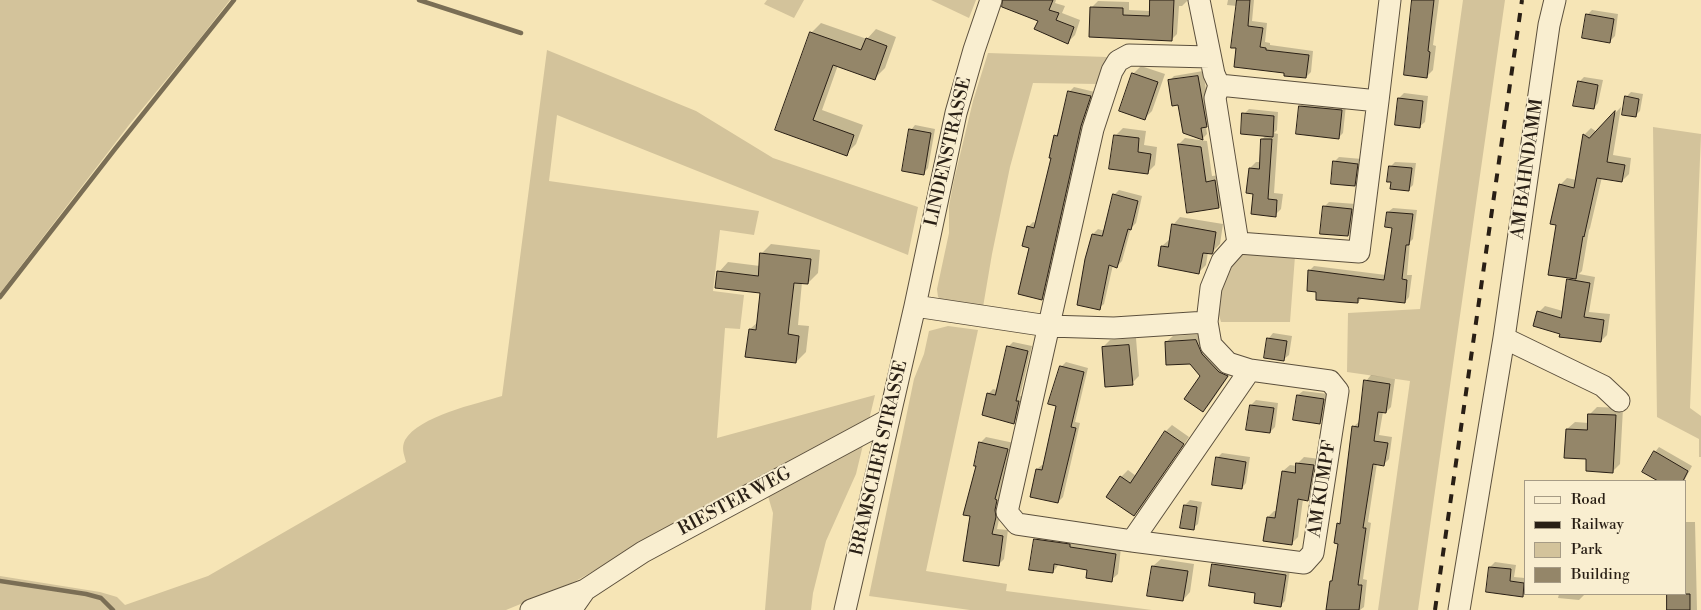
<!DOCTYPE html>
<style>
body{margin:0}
#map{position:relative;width:1701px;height:610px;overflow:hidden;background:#f6e5b6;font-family:"Libre Bodoni",serif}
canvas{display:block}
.legend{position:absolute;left:1524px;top:480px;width:162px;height:115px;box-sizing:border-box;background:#f9eed0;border:1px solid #a69b85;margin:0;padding:6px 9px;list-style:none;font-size:15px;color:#291f15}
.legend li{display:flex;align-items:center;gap:10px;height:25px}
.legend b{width:25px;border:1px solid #a69b85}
</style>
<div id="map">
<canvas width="1701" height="610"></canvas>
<ul class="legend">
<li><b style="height:6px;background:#f9eed0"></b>Road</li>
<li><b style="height:6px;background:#291f15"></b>Railway</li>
<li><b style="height:14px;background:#d3c39b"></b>Park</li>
<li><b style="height:14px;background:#948669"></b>Building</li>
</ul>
</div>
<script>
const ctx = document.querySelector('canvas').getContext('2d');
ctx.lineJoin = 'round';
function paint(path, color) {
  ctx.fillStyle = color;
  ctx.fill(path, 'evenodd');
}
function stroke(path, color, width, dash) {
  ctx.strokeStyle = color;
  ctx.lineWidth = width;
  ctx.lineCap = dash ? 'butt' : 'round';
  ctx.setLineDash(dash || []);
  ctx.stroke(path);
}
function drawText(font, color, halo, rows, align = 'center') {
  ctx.font = font + ' "Libre Bodoni",serif';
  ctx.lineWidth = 4;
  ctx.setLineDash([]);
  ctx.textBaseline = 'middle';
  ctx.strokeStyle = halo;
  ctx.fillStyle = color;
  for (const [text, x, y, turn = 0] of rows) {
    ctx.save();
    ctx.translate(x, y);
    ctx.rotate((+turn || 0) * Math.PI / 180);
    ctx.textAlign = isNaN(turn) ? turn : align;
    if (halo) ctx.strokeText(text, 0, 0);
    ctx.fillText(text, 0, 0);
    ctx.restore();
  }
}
const green = new Path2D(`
 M0,0H230L198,41L129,125L0,293Z
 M767,0H804L794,18L764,4Z
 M931,0H976L969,18Z
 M1463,0H1505L1418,610H1378L1410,381L1347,372L1348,313L1420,309Z
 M547,50L696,111L773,158L918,207L908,255L557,115L549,181L759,211L754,235L720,230L713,291L744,295L740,329L725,328L717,438L875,395L856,474L826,541L813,593L811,610H765L773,513L762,476L574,582L506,610H0V576L100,592L117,597L125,605L208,576L406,462C404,454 401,448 405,440C419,416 476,404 502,396Z
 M988,53L1107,57L1098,84L1033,83L1010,167L992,254L983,307L944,302L938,297L937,289L949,233V206L954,180L973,101Z
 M1653,127L1701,134L1690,408L1701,416V457H1699V439L1657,417Z
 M1236,254L1295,256L1290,322H1221L1215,301Z
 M948,326L978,330L926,571L1007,584L1006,591L1152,610H970L869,596L914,379L924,354L929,331Z`);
const shadow = new Path2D(`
 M1011,0H1056L1055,3L1065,6L1062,13L1080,20L1075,35L1068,42Z
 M1151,0H1188L1182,6H1179L1177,34L1171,40L1092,7L1098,1L1129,2V10L1150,11Z
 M1228,0H1254L1252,21L1267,23L1265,42L1270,43V45L1313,51L1311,72L1306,77L1286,72L1235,66L1237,6L1227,5Z
 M1413,0H1439L1433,45L1436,46L1433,70L1427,76Z
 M1592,10L1618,14L1615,36L1610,41L1587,15Z
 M821,23L867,39L876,29L896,37L885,68L875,78L838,65L822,110L863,125L856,144L846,154L777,129L811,33Z
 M1141,66L1165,74L1152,111L1144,119L1133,74Z
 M1203,71L1211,121L1206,127L1207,134L1202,139L1179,104L1169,81L1174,76Z
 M1584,77L1603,80L1598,103L1594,108L1579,82Z
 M1074,87L1095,92L1046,294L1041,299L1030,247L1028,227L1033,222L1037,223L1053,157L1055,136L1060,132L1069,92Z
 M1631,92L1643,94L1640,111L1635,116L1626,97Z
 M1404,93L1428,96L1425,122L1420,126L1399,98Z
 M1305,101L1346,105L1343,133L1338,138L1300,106Z
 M1621,107L1613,155L1631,158L1629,174L1622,181L1602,177L1590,228L1589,230L1582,271L1579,274L1595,277L1589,312L1610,314L1607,335L1601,341L1561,333L1539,312L1545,306L1563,311L1568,280L1571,277L1558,224L1560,185L1567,178L1577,180L1584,135L1591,128L1597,132Z
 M1249,109L1278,112L1277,130L1274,133L1278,134L1274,193L1283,194L1281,209L1275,215L1254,193L1250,168L1256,162H1260L1262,139L1267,135L1244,114Z
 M915,125L935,129L928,168L924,173L911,130Z
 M1123,128L1146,131L1144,145L1157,147L1155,165L1147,173L1115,136Z
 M1185,138L1207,141L1212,176L1221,175L1225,201L1219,207L1188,211L1179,144Z
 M1339,157L1362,159L1359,180L1354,185L1334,162Z
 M1395,162L1416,163L1413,185L1409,189L1392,181L1390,167Z
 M1119,190L1142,196L1136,223L1131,228L1122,261L1117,266L1113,265L1104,304L1099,308L1087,259L1093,234L1098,229L1105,231L1114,195Z
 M1329,202L1356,204L1353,230L1348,235L1324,207Z
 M1393,208L1417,210L1413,239L1410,242L1407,275H1412L1409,297L1405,302L1363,297L1358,302L1318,291L1309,271L1314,266L1386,275L1393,227L1388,212Z
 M1180,217L1223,224L1220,244L1211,253L1208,252L1206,265L1199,272L1162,246L1170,239L1173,225Z
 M771,244L820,250L818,273L808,283L802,282L798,325L809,326L806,352L796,362L750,329L758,322L761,292L719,272L728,262L760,266L761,254Z
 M1273,333L1292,336L1289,355L1284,359L1266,357L1269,338Z
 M1202,334L1233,370L1209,405L1203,411L1202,376L1166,342L1173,336Z
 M1136,338L1139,376L1132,383L1103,347L1110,340Z
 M1013,342L1032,346L1020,396L1023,397L1018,418L1014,422L988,394L993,389L997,390L1008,347Z
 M1066,362L1088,368L1075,422L1080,423L1063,497L1058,502L1037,469L1042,465H1045L1058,406L1061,367Z
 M1371,375L1395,379L1391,407L1386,412H1383L1379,435L1392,437L1389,459L1384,464L1377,463L1368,522L1371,523L1363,579L1367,580L1364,607L1360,610H1339L1331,582L1333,579L1339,543L1338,524L1341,520L1353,427L1360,421L1366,381Z
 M1303,391L1328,394L1325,417L1320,422L1298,395Z
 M1256,400L1278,403L1275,427L1270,432L1251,405Z
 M1597,407L1623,408L1620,464L1612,472L1588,458L1567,429L1575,422L1589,423L1590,414Z
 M1172,425L1189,437L1141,508L1134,514L1108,496L1121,477L1128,470L1136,476L1166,431Z
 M986,437L1014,443L1000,494H1002L1001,510L997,529L1008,530L1004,559L998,565L977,465L980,443Z
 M1659,447L1692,466L1684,481H1660L1643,472L1655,452Z
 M1222,453L1250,457L1246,483L1242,488L1217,458Z
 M1304,457L1320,459L1314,493L1308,499H1303L1298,537L1291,544L1268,517L1274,511H1277L1283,471L1290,465L1297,466L1298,463Z
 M1190,500L1202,502L1198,524L1193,528L1185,505Z
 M1685,522H1695L1697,610H1668V594H1685Z
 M1042,533L1121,548L1118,574L1111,580L1088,569L1059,564L1053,572L1035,540Z
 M1161,559L1194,564L1190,592L1183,600L1153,566Z
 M1218,560L1290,570L1285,601L1280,606L1213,565Z
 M1495,562L1516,565L1514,577L1525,578V593L1522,595L1487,591L1490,567Z
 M1559,594H1585L1579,600L1558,598Z`);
const stream = new Path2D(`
 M419,0L521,33
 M0,297L115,149L234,0
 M0,581L86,594L101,598L113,610`);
const building = new Path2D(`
 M1003,0H1053L1049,10L1059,13L1056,20L1074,27L1068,44L1034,29L1038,21L1002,7Z
 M1150,0H1174L1172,41L1089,37L1090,7L1123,8V15L1149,16Z
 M1237,0H1250L1248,26L1263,28L1260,47L1266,48V50L1309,55L1306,78L1284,76V73L1234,67L1236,48H1231Z
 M1412,0H1434L1428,51L1430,52L1427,78L1404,75Z
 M1586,14L1614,19L1610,43L1582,38Z
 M810,32L861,50L866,38L887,46L875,80L833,65L813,120L854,135L847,156L775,130Z
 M1132,73L1158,82L1145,120L1119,111Z
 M1198,76L1207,127L1201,128L1203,140L1183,133L1178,105L1172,106L1168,80Z
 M1578,81L1598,85L1594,109L1573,106Z
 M1068,91L1091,96L1081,126L1042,300L1018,294L1029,248L1022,246L1027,226L1034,228L1051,158H1049L1054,135L1057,136Z
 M1625,96L1639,99L1636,117L1622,115Z
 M1398,98L1423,101L1420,128L1395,125Z
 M1299,106L1342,110L1339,139L1296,134Z
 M1615,111L1607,162L1625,165L1622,182L1597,178L1584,237L1583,236L1576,279L1548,275L1556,225L1550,224L1559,184L1574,188L1583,134L1589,138Z
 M1242,113L1274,116L1273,137L1241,134Z
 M909,129L931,133L924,175L902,171Z
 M1114,135L1139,138L1138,152L1151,154L1148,174L1109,169Z
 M1261,139H1272L1268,199L1277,200L1276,217L1251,214L1253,194L1246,193L1249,168L1259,169Z
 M1178,144L1201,147L1206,182L1215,180L1219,208L1187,213Z
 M1333,161L1358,164L1355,186L1331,184Z
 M1389,166L1412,168L1409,191L1390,189L1391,182H1387Z
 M1113,194L1138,201L1131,230L1128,229L1117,268L1109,265L1100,310L1077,305L1085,259L1092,234L1102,236Z
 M1323,206L1352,209L1348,236L1320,234Z
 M1387,212L1413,214L1409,245H1406L1402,279L1407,280L1405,303L1358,298V303L1316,300V292L1307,291L1308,270L1384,280L1392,228L1385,227Z
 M1172,224L1216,232L1213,252L1212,254L1203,253L1199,274L1158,266L1161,246L1168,247Z
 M760,253L811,259L808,284L794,283L788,334L799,336L796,363L745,357L749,329L756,330L760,293L715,288L717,271L758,276Z
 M1567,279L1590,283L1584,317L1604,320L1601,342L1559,337L1560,334L1533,326L1537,311L1561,318Z
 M1267,338L1287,341L1284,361L1264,358Z
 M1196,340L1202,354L1219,372L1228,376L1203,412L1184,399L1200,376L1190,364L1166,365L1165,342Z
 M1129,345L1133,385L1105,387L1102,347Z
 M1007,346L1028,351L1016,401H1019L1014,424L982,415L987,393L995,395Z
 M1060,366L1084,372L1071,427L1076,428L1058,503L1030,497L1036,469L1042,470L1056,406L1048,404Z
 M1364,380L1390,384L1386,413L1378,412L1374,441L1388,443L1384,466L1373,464L1363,528H1366L1358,585H1362L1359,610H1326L1330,581H1332L1338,544L1334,543L1337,523L1340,524L1352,426L1358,427Z
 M1297,395L1324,399L1320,424L1293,420Z
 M1250,405L1274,408L1270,433L1246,430Z
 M1588,414L1616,415L1613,473L1586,471V459L1564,458L1566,429L1587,430Z
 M1165,431L1184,444L1134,516L1106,497L1120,476L1130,483Z
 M979,442L1008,449L995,499L997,500L995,510L996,517L992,534L1003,536L999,566L963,561L970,516L963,515L976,466H974Z
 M1654,451L1688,471L1683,481H1658L1642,472Z
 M1216,457L1246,462L1242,489L1212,485Z
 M1296,463L1314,465L1308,501L1298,499L1292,545L1263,541L1267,517L1275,518L1282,471L1295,473Z
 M1184,505L1197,507L1194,530L1180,528Z
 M1034,539L1070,544V547L1116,554L1112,582L1086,578L1087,570L1054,564L1053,573L1029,570Z
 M1212,564L1286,575L1281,607L1254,603L1255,593L1209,586Z
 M1152,566L1188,571L1183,601L1147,596Z
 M1489,567L1511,569L1510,581L1524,583L1523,597L1486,592Z
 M1667,594H1690V610H1667Z`);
const minor = new Path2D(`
 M1219,85L1378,101L1359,252L1238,243
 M1378,101L1390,0
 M915,306L1048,326L1114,328L1207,322L1211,288L1222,261L1238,243L1215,98L1219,85L1214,74L1199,0
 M1207,322L1211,345L1228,363L1250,370L1330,381L1338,391L1313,553L1304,563L1132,541L1017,524L1007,512L1093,129L1112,71L1118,61L1129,55L1210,57
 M1504,338L1603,386L1619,401
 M1132,541L1250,370
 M531,610L585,590
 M571,610L585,590L643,552L888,420
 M845,610L915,306L956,113L974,50L991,0
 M1459,610L1504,338L1549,25L1555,0`);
const rail = new Path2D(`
 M1435,610L1522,0`);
const streetNames = [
 ["LINDENSTRASSE",949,152,-77],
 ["AM BAHNDAMM",1528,169,-82],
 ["BRAMSCHER STRASSE",880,458,-77],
 ["AM KUMPF",1323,489,-81],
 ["RIESTER WEG",735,502,-28]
];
paint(green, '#d3c39b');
paint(shadow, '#0003');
stroke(stream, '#7a6e55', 4.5);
paint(building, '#948669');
stroke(building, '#291f15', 1);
stroke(minor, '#5c503d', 23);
stroke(minor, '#f9eed0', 21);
stroke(rail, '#291f15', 4, [9, 9]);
drawText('18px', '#291f15', '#f9eed0', streetNames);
</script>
